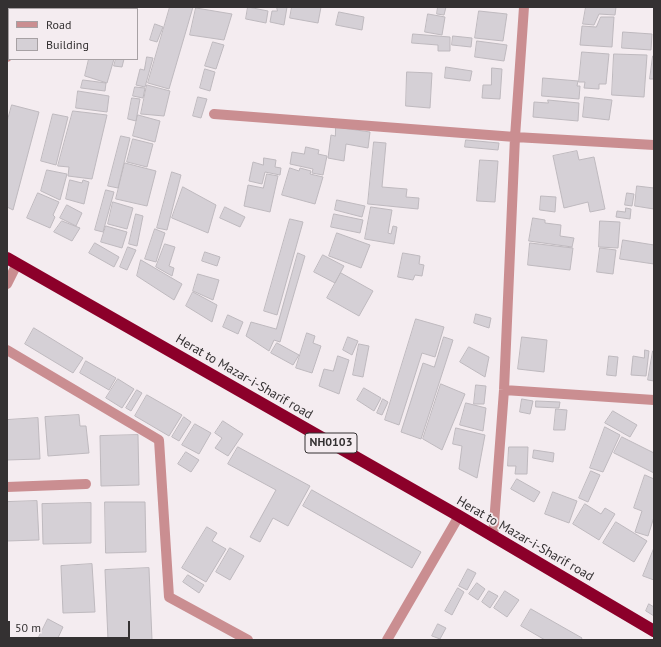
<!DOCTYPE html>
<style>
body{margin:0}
#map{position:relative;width:661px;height:647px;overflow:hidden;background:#f4ecf0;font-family:"PT Sans",sans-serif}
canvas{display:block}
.frame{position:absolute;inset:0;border:8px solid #343132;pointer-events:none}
.legend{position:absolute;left:8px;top:8px;width:130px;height:52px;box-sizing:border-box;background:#f4ecf0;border:1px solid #a7a1a4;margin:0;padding:5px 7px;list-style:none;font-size:12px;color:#343132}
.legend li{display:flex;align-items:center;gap:8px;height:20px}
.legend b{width:20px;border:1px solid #a7a1a4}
.scale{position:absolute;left:8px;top:621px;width:122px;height:18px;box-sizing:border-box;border:2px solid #343132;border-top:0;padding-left:5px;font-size:12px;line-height:14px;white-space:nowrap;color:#343132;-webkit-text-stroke:3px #f4ecf0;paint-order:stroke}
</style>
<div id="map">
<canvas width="661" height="647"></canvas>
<div class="frame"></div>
<ul class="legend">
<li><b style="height:5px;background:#ca8e91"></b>Road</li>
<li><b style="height:11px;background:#d5d0d6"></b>Building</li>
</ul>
<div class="scale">50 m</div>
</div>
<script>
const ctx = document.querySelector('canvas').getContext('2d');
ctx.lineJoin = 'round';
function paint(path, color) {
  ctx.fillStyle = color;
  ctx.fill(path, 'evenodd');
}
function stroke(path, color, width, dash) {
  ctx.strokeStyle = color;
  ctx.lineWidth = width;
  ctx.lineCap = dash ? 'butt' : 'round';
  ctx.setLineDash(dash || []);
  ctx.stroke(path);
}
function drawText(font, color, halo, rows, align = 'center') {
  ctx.font = font + ' "PT Sans",sans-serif';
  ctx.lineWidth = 3.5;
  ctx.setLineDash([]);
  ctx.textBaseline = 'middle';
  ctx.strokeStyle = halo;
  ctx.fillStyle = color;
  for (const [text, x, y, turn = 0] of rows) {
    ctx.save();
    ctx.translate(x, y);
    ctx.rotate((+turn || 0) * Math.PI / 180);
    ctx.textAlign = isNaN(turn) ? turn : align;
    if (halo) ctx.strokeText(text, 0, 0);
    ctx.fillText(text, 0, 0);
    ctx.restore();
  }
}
const building = new Path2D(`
 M43,7H74L73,9H50Z
 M104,7H128V9H104Z
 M170,7H193L169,89L148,83Z
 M248,7L268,11L266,23L246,19Z
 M277,7H287L284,25L270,22L272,11H277Z
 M292,7H321L318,23L290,18Z
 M438,7H446L444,15L437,14Z
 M586,7H616L615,15L599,14L594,25L583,24Z
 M196,8L232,14L224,40L190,35Z
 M479,11L507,14L503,41L475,38Z
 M339,12L364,17L362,30L336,25Z
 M428,14L445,17L442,35L425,32Z
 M601,17H614L612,47L580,45L582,26L596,27Z
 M155,24L163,27L157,42L150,40Z
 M623,32L652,34L651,50L622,48Z
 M413,34L450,37V51H438V45L412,43Z
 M453,36L472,38L471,47L452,45Z
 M477,41L507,45L504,61L475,57Z
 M213,42L224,45L216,69L205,66Z
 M582,52L609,54L606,84H599V89L584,88L585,82H579Z
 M614,54L647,55L644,97L612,95Z
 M653,56H654V79H650Z
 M147,57L153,58L145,87L136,85L140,69L144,70Z
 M89,59H114L107,83L85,76Z
 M116,59H124L122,67L114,66Z
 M446,67L472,71L470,81L445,78Z
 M492,68L502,69L500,99L482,98L483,85H491Z
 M205,69L215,72L210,91L200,88Z
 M407,72L432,73L430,108L406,106Z
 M543,78L578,81L577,86H580L579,99L542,96Z
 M83,80L106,83L105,91L81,88Z
 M147,85L170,91L164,116L141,114Z
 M135,87L145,88L143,98L133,96Z
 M78,91L109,96L107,112L76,108Z
 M198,97L207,99L201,118L193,116Z
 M585,97L612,100L609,120L583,117Z
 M132,98L140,99L136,121L128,119Z
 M548,100L579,103L578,121L533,117L534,102L548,103Z
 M12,105L39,112L13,210L7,207V122Z
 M73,111L107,115L92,179L68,176L69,167L58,166Z
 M53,114L68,117L56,165L41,161Z
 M138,115L160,121L155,142L133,136Z
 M336,127L370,132L368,148L346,144L344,161L328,158L331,135L335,136Z
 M121,136L130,138L118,188L108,186Z
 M133,139L153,144L147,167L127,162Z
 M466,140L499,143L498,150L465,147Z
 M374,142L386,143L382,187L407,189L406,197L419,198L418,209L368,204Z
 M306,147L319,150L318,154L327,156L323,175L312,173L313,169L290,164L292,152L304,154Z
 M577,151L579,160L594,157L605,209L590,212L588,202L564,208L553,156Z
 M264,158L276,160L275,167L281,168L280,175L265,172L262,184L249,181L253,162L263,165Z
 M480,160L498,161L495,202L477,201Z
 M125,163L156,171L147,206L116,199Z
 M290,168L299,171L300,168L311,171L310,174L323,177L315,204L282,195Z
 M47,170L67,174L60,200L41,191Z
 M172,172L181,175L167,230L157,228Z
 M267,174L278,176L270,212L244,206L248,185L263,188Z
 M70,180L82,183L83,180L89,182L84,204L66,199Z
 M637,186L654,188V209L635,206Z
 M183,187L216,205L208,233L172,218Z
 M106,190L114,192L103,232L95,230Z
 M38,193L59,202L53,215L55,217L50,228L27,218Z
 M627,193L634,194L632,206L625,205Z
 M541,196L556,197L555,212L540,210Z
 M337,200L365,206L362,217L335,210Z
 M113,202L133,208L127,229L108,224Z
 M67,205L82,213L76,226L60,218Z
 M225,207L245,217L240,227L220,218Z
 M371,207L392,210L388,233L391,234L393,226L397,227L394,244L365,239Z
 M626,208L631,209L630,219L616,217L617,211L625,212Z
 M136,214L143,216L137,246L129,244Z
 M334,214L363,220L360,233L331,227Z
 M533,218L545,220V223L561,225L560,236L574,238L572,247L529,241Z
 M290,219L303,222L277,315L264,311Z
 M62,221L80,228L72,241L54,232Z
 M600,221L620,222L618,248L599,247Z
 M106,226L127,232L122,248L101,242Z
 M155,229L165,233L156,262L145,259Z
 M337,233L370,245L361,268L329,256Z
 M623,240L654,245V264L620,259Z
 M95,243L119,257L114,267L89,253Z
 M530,243L573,248L570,270L528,265Z
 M165,244L175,247L169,266L174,268L172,276L156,267Z
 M128,247L136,250L127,270L120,267Z
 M600,248L616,250L613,274L597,272Z
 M205,252L220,257L217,266L202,261Z
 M298,253L305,256L280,342L274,340L269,351L246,336L251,322L276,329Z
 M403,253L420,256L419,264L424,265L422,276L415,275L413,280L398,277Z
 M323,255L344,266L335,283L314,272Z
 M141,260L182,284L174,300L137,276Z
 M341,273L373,291L359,316L327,298Z
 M198,274L219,280L213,300L193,291Z
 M193,292L217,305L212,322L186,306Z
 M476,314L491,318L489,328L474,323Z
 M228,315L243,322L238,334L223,327Z
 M416,319L444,327L435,357L422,353L399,425L385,420Z
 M34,328L83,358L73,373L25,344Z
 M307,333L315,336L313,343L321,346L312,373L296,368Z
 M348,337L358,341L352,355L343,350Z
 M444,337L453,340L421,439L401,432L423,363L434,367Z
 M522,337L547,340L544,372L518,369Z
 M277,343L299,355L293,365L271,353Z
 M359,344L369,346L363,377L353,375Z
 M469,347L489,357L485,377L460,362Z
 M645,350L649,351L646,376L631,375L633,356L644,358Z
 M653,351H654V381L648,380Z
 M338,356L349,360L339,394L319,386L324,369L333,371Z
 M609,356L618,357L616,376L607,375Z
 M86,361L116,378L109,390L80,373Z
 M118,379L134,389L122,408L106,398Z
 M441,384L465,394L442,450L423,439Z
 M476,385L486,386L484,404H474Z
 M364,388L381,398L374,411L357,400Z
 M137,390L142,393L131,411L126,408Z
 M147,395L182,415L169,436L135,416Z
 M383,399L388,402L382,415L377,413Z
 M522,399L533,401L530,414L520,412Z
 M536,401L560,402L559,408L536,407Z
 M466,403L486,408L483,431L460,425Z
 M556,409L567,410L565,430H554Z
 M613,411L637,425L630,437L605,423Z
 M79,415L80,426H86L89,453L48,456L45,417Z
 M184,417L191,422L179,441L172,437Z
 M38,418L40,459L7,460V420Z
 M223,421L243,434L228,456L215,448L222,438L215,433Z
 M195,424L211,433L199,454L182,445Z
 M605,427L620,435L603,472L590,468Z
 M456,428L485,435L477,478L459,469L462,446L453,444Z
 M138,435L139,485L101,486L100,436Z
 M622,437L654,453V473L614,453Z
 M238,447L310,486L288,526L273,518L260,542L250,537L276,490L228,464Z
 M509,447H528L527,474H515L516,466H508Z
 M534,450L554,453L553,462L533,458Z
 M186,452L199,460L191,472L178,464Z
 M591,471L600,475L588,502L579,498Z
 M645,475L654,479V517L648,536L635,532L642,511L634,508Z
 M517,479L540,492L534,502L511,489Z
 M312,490L421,552L412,568L303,506Z
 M553,492L577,501L569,523L545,514Z
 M37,501L39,540L7,541V502Z
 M105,502H145L146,552L106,553Z
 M91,503V543L43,544L42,504Z
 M585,504L601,514L605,508L615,514L599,540L573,524Z
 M616,522L647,541L634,562L603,543Z
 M207,527L217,533L212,541L226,549L206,582L182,568Z
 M230,548L244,556L230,580L216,572Z
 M654,548V580L643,576Z
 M92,564L95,612L63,613L61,566Z
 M149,568L152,640H108L105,570Z
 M468,569L476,573L467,590L459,586Z
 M188,575L204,585L199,593L183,582Z
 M477,583L485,589L478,600L469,594Z
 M458,588L464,592L452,615L445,611Z
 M489,591L498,596L490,608L482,602Z
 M505,591L519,600L507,617L494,608Z
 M649,604L654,607V616L646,611Z
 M531,609L582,638L581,640H545L521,626Z
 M48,619L63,627L57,640L38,639Z
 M438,624L446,628L440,639L432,636Z`);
const street = new Path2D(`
 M20,9V7
 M7,57L9,49
 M214,114L515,137L654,145
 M7,284L17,264
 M7,350L159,440L169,597L248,640
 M504,390L654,400
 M7,487L86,484
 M493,537L504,390L515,137L524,7
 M387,640L459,516`);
const highway = new Path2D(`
 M7,258L459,516L654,631`);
const shields = [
 [331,443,52]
];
const shieldNames = [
 ["NH0103",331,443]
];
const streetNames = [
 ["Herat to Mazar-i-Sharif road",244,377,30],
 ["Herat to Mazar-i-Sharif road",525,539,30]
];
paint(building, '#d5d0d6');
stroke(building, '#beb9be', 1);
stroke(street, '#ca8e91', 10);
stroke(highway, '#8c002a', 12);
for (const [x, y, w] of shields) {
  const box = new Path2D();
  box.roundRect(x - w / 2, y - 10, w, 20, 3);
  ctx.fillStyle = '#f4ecf0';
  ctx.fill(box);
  stroke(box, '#343132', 1);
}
drawText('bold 12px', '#343132', null, shieldNames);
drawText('13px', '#343132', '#f4ecf0', streetNames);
</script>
